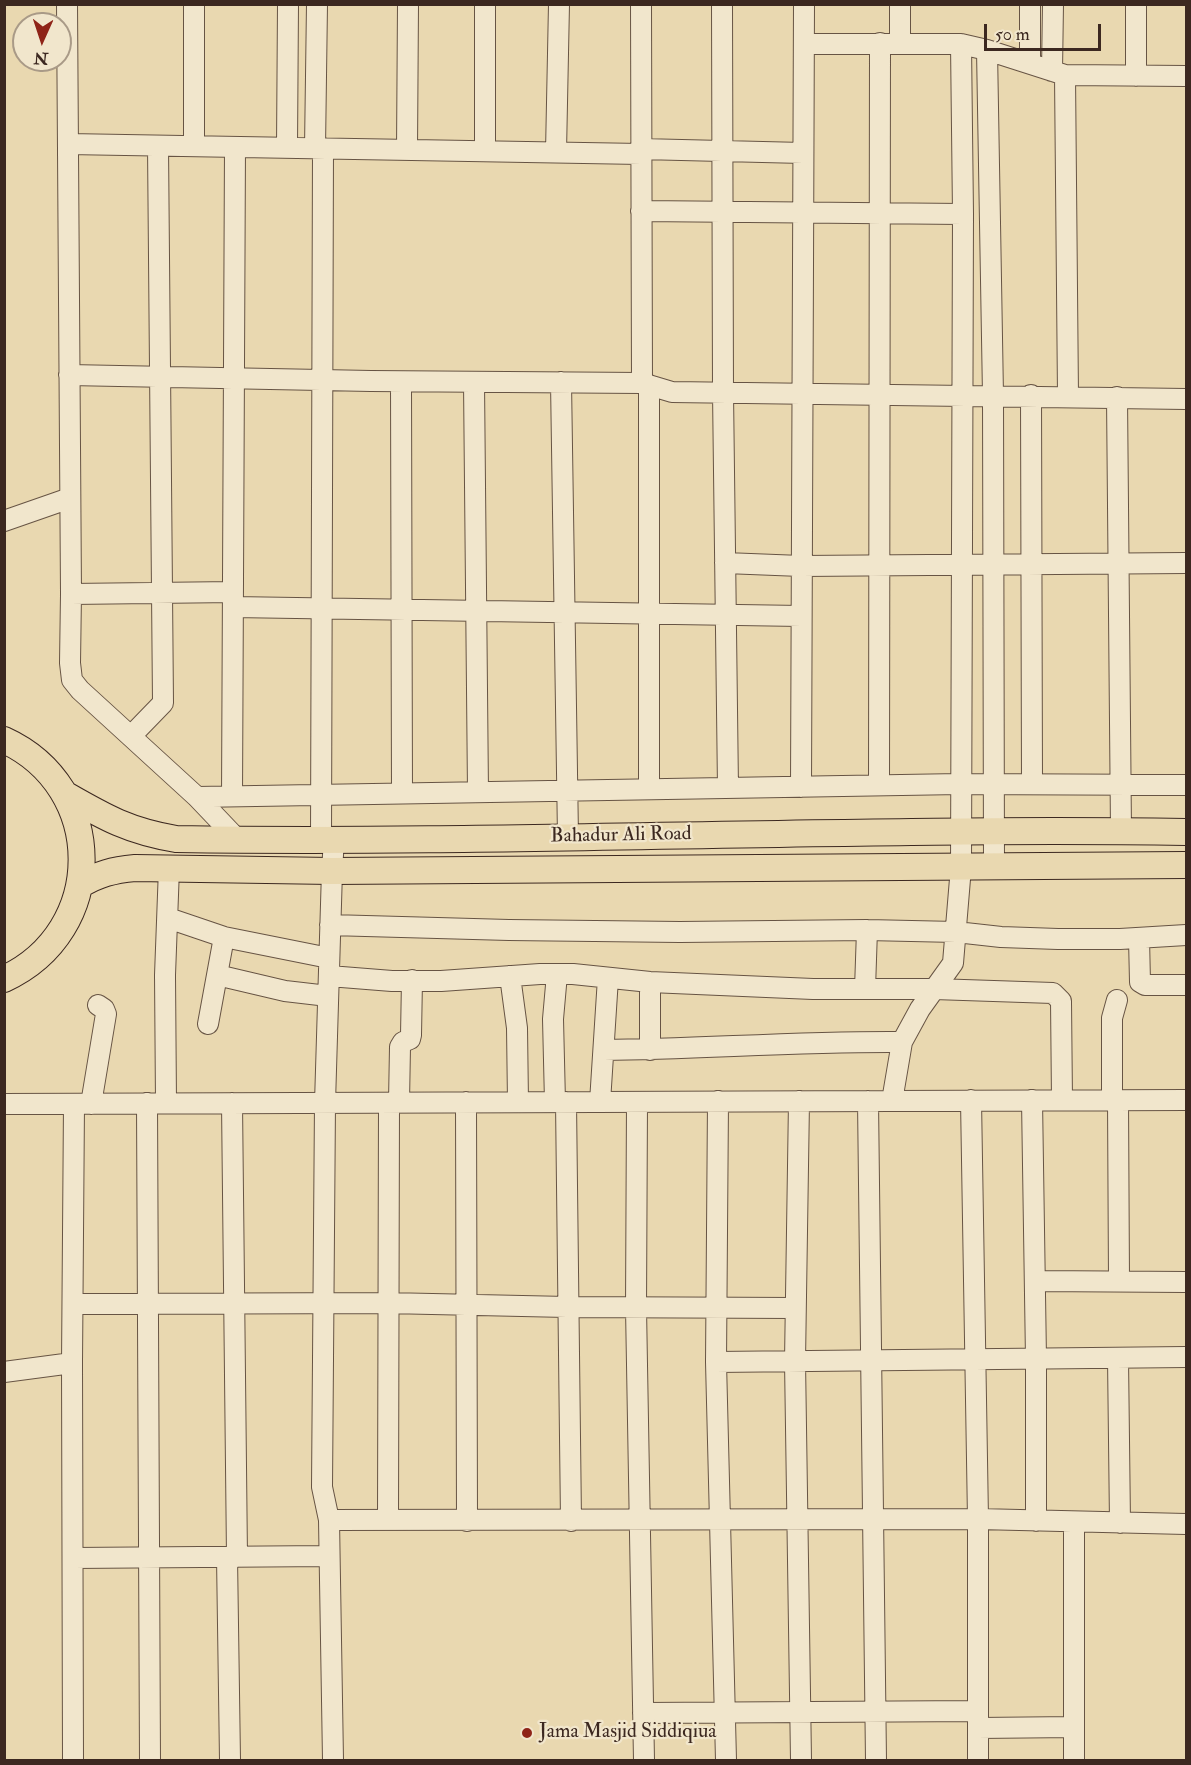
<!DOCTYPE html>
<style>
body{margin:0}
#map{position:relative;width:1191px;height:1765px;overflow:hidden;background:#e9d8b0;font-family:"IM FELL Double Pica",serif}
canvas{display:block}
.frame{position:absolute;inset:0;border:6px solid #3c2820;pointer-events:none}
.north{position:absolute;left:12px;top:12px;width:60px;height:60px;box-sizing:border-box;background:#f1e6cc;border:2px solid #a99a87;border-radius:50%;rotate:183deg;font-size:16px;font-weight:700;line-height:24px;text-align:center;color:#3c2820}
.north::after{content:'';display:block;margin:auto;width:21px;height:27px;background:#8f2418;clip-path:polygon(50% 0,100% 100%,50% 72%,0 100%)}
.scale{position:absolute;left:984px;top:24px;width:117px;height:27px;box-sizing:border-box;border:3px solid #3c2820;border-top:0;padding-left:8px;font-size:18px;line-height:21px;white-space:nowrap;color:#3c2820;-webkit-text-stroke:4px #f1e6cc;paint-order:stroke}
</style>
<div id="map">
<canvas width="1191" height="1765"></canvas>
<div class="frame"></div>
<div class="north">N</div>
<div class="scale">50 m</div>
</div>
<script>
const ctx = document.querySelector('canvas').getContext('2d');
ctx.lineJoin = 'round';
function stroke(path, color, width, dash) {
  ctx.strokeStyle = color;
  ctx.lineWidth = width;
  ctx.lineCap = dash ? 'butt' : 'round';
  ctx.setLineDash(dash || []);
  ctx.stroke(path);
}
function drawText(font, color, halo, rows, align = 'center') {
  ctx.font = font + ' "IM FELL Double Pica",serif';
  ctx.lineWidth = 4.5;
  ctx.setLineDash([]);
  ctx.textBaseline = 'middle';
  ctx.strokeStyle = halo;
  ctx.fillStyle = color;
  for (const [text, x, y, turn = 0] of rows) {
    ctx.save();
    ctx.translate(x, y);
    ctx.rotate((+turn || 0) * Math.PI / 180);
    ctx.textAlign = isNaN(turn) ? turn : align;
    if (halo) ctx.strokeText(text, 0, 0);
    ctx.fillText(text, 0, 0);
    ctx.restore();
  }
}
const minor = new Path2D(`
 M67,4L71,594L70,663L72,680L80,690L197,797L238,840
 M194,4V146
 M485,4V151
 M641,4L642,383
 M722,4L723,392L728,788
 M900,4V43
 M1030,4V63
 M1136,4V76
 M805,44H961L987,50L1065,75L1186,76
 M987,50L993,395L994,866
 M1052,71L1053,4
 M1065,75L1068,396
 M68,144L641,154
 M287,147L288,4
 M315,148L317,4
 M641,149L803,153
 M407,150L408,4
 M556,152L559,4
 M641,211L963,214
 M69,375L371,381L642,383L672,392L1186,399
 M401,382L402,793
 M474,382L478,792
 M561,382L568,837
 M1031,395L1032,784
 M1117,397L1121,831
 M4,521L70,498
 M725,563L801,566L1186,563
 M71,594L233,592
 M233,607L801,616
 M131,736L163,703L158,146
 M879,785L880,43
 M801,787L804,4
 M649,789V385
 M232,796L235,147
 M197,797L960,784L1186,785
 M321,839L323,148
 M168,918L224,937L329,958
 M330,925L509,930L680,932L867,930L956,932L1001,937L1058,939H1120L1186,935
 M1139,938L1140,982L1145,985H1186
 M217,975L285,991L328,996
 M329,976L392,981H441L540,974H573L650,982L813,989H934L1053,993L1061,1001L1062,1100
 M510,976L517,1028L518,1102
 M865,989L867,930
 M208,1024L224,937
 M604,1050C703,1049 802,1041 902,1042
 M650,1050V982
 M971,1100L978,1519V1760
 M1032,1100L1036,1359V1521
 M1112,1100V1018L1117,1000
 M1118,1100L1119,1281
 M718,1101L716,1362L726,1760
 M799,1101L795,1361L801,1760
 M868,1101L876,1760
 M892,1101L902,1042L920,1009L953,963L961,867L963,214L961,44
 M399,1102L400,1047L403,1042L410,1039L411,1035L412,980
 M466,1102L467,1521
 M555,1102L553,1019L557,974
 M566,1102L571,1521
 M600,1102L608,978
 M637,1102L636,1308L644,1760
 M147,1103L150,1760
 M166,1103L165,975L169,868
 M232,1103L237,1557
 M4,1104L1186,1100
 M91,1104L106,1014L104,1009L98,1005
 M1035,1281L1186,1282
 M73,1304L387,1303L567,1307L795,1308
 M1118,1358L1120,1523
 M716,1362L1186,1357
 M4,1372L72,1363
 M329,1520L978,1519L1186,1524
 M388,1520L389,1103
 M1074,1522V1760
 M227,1557L230,1760
 M73,1558L329,1556
 M643,1713L978,1711
 M978,1728L1074,1727
 M73,1760L72,1363L74,1104
 M333,1760L329,1520L322,1487L325,1103L332,871L334,839`);
const major = new Path2D(`
 M4,740C107,787 108,931 4,979
 M66,795C106,818 129,831 176,839C513,844 850,827 1186,832
 M80,885C98,874 113,870 135,868L332,871L1186,865`);
const markers = [
 [527,1733,6,"#8f2418"]
];
const streetNames = [
 ["Bahadur Ali Road",621,836,-1]
];
const poiNames = [
 ["Jama Masjid Siddiqiua",539,1733]
];
stroke(minor, '#675444', 22);
stroke(major, '#3c2820', 28);
stroke(minor, '#f1e6cc', 20);
stroke(major, '#e9d8b0', 26);
for (const [x, y, r, color] of markers) {
  const dot = new Path2D();
  dot.arc(x, y, r, 0, 2 * Math.PI);
  ctx.fillStyle = color;
  ctx.fill(dot);
  stroke(dot, '#f1e6cc', 2);
}
drawText('20px', '#3c2820', '#f1e6cc', streetNames);
drawText('20px', '#3c2820', '#f1e6cc', poiNames, 'left');
</script>
